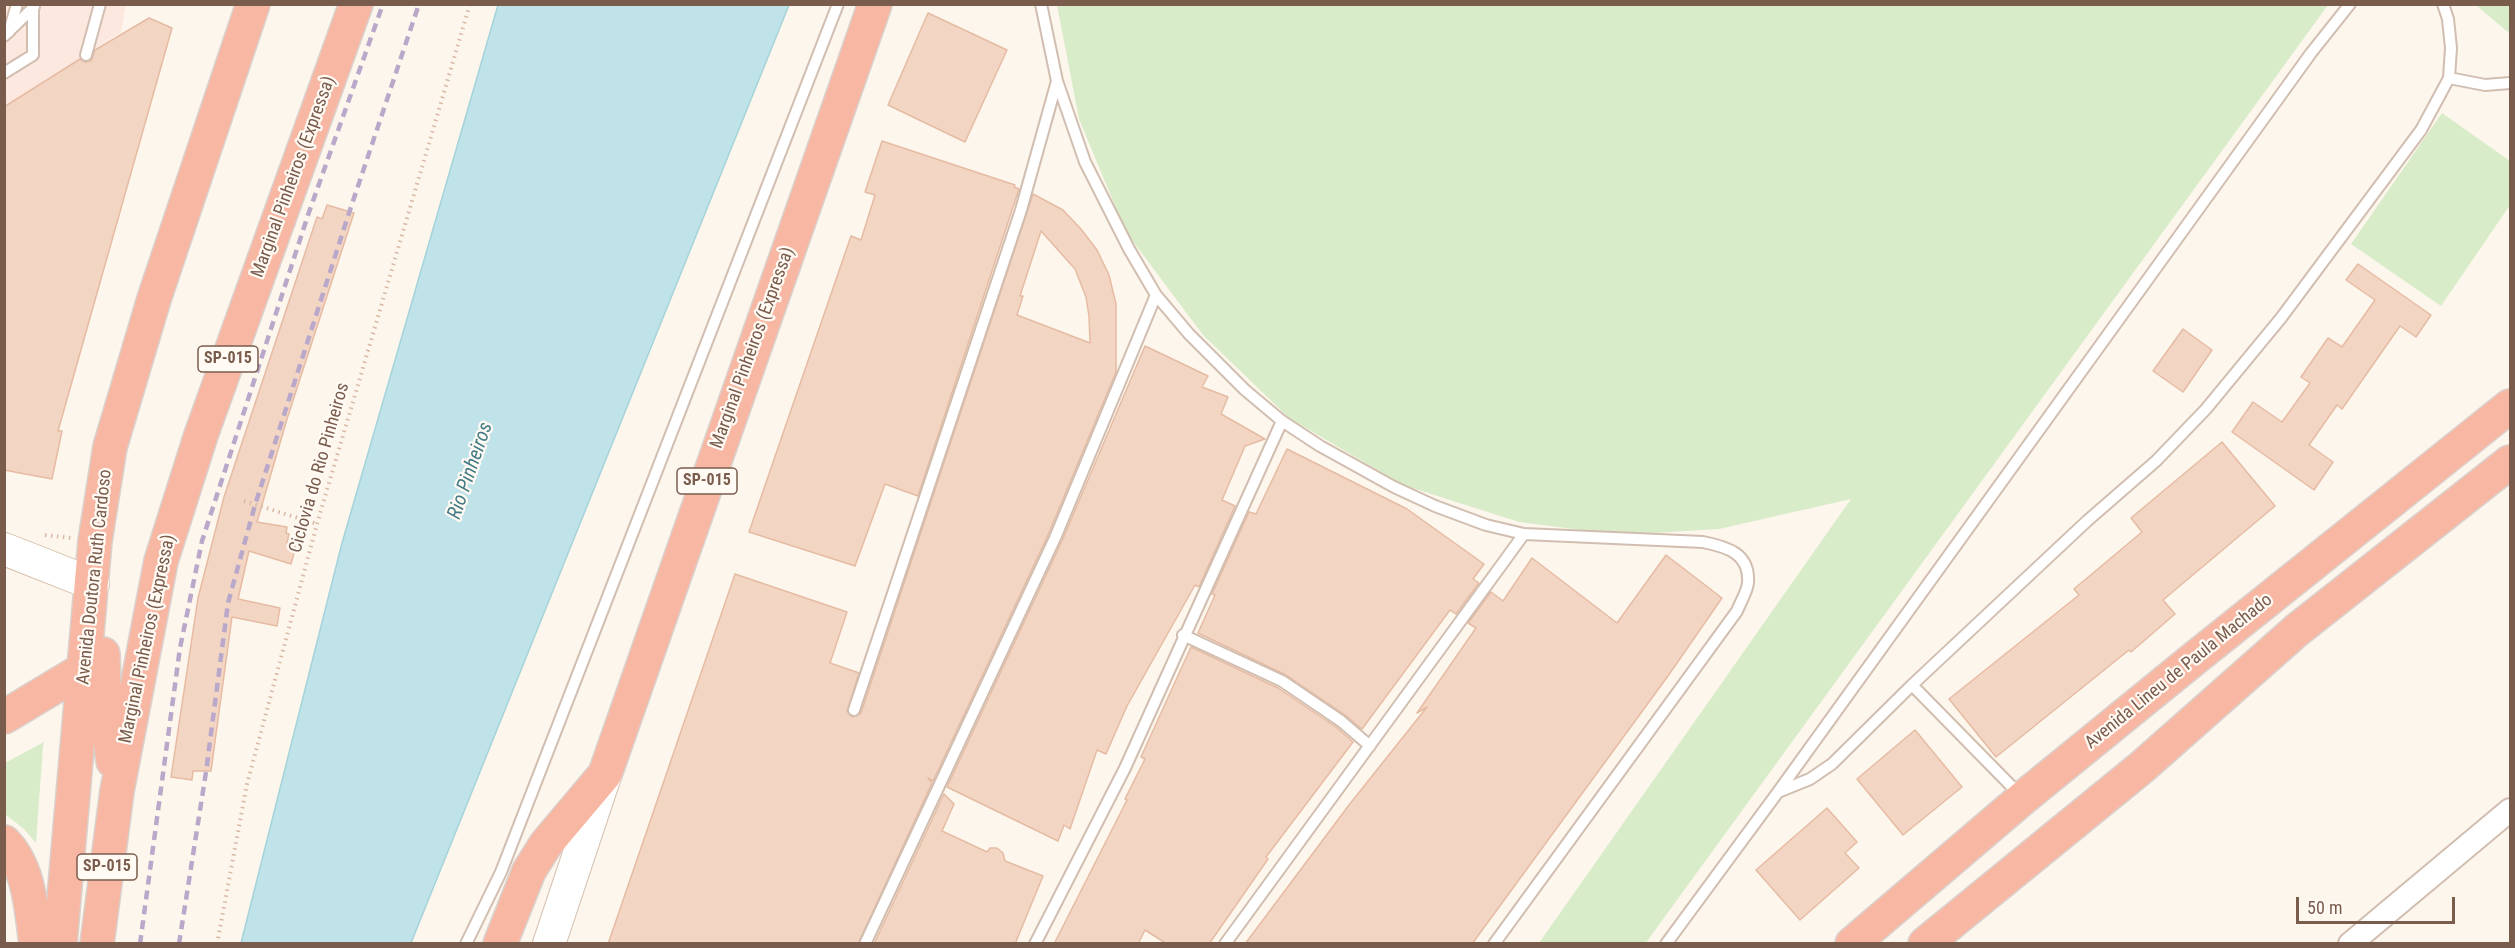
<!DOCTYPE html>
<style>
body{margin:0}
#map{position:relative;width:2515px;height:948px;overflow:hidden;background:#fdf6ec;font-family:"Roboto Condensed",sans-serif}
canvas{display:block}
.frame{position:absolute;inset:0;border:6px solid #7a5c4d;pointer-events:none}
.scale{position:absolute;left:2296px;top:897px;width:159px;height:27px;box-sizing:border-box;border:3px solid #7a5c4d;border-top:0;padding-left:8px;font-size:18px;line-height:21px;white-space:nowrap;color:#7a5c4d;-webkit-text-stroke:4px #fffaf3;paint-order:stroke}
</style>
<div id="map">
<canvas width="2515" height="948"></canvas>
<div class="frame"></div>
<div class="scale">50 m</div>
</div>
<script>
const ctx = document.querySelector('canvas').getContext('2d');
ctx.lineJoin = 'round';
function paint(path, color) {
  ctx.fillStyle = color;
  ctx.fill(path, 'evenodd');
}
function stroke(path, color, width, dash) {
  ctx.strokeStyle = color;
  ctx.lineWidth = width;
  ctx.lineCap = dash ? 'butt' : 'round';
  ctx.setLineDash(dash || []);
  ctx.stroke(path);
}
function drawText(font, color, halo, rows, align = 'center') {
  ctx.font = font + ' "Roboto Condensed",sans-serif';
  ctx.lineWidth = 4.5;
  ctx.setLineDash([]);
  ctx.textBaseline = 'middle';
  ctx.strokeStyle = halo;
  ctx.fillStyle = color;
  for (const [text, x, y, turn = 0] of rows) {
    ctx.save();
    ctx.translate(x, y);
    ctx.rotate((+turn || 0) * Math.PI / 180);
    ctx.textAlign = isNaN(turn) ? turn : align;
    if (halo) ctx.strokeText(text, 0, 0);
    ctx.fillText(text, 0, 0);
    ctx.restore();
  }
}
const commercial = new Path2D(`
 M5,5H126L121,32L5,106Z`);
const green = new Path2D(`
 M1057,5H2328L1645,944L1539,943L1851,499L1719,529L1621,535L1519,522L1403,485L1289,418L1203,335L1126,232L1079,119Z
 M2476,5H2510V34Z
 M2442,113L2510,161V205L2441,306L2351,244Z
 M44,742L43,746L36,843L24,829L5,814V763Z`);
const water = new Path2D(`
 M498,5H789L411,943H241L342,543Z`);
const building = new Path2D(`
 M928,13L1007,50L965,142L888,105Z
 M149,18L172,28L58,431H62L52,479L4,470V107L80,59L85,62L91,61L95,50Z
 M882,141L1015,185L1014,187L1019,189L918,496L885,484L855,566L749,532L851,236L861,240L875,195L865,192Z
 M1033,194L1063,210L1081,229L1097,250L1109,275L1116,304V372L1048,535L933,781L928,778L932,783L858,944H608L735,574L847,612L830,663L859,673L847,711L852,717L861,713ZM1041,231L1075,269L1086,297L1089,316L1090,343L1017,315L1023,296H1020Z
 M327,205L354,213L287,419L257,522L287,527L286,533L289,534L287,543L296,546L291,564L249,551L238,599L280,608L277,626L232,617L211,771H193L192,780L171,777L198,598L224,497L317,217L322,219Z
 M2358,264L2431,315L2416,337L2400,326L2342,409L2337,405L2309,445L2333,462L2314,490L2232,432L2253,402L2282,422L2310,383L2301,377L2328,338L2342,347L2375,300L2346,280Z
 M2183,329L2212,350L2183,392L2153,371Z
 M1145,346L1208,376L1202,387L1228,397L1221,414L1265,439L1245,446L1222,500L1235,506L1199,587L1195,585L1127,706L1106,754L1097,750L1070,829L1064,825L1058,841L947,787L1062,541Z
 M2222,442L2275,506L2163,600L2175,614L2131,652L2129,650L1996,757L1949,699L2079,595L2074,589L2142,532L2131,518Z
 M1287,449L1407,509L1484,564L1473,579L1479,583L1456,614L1450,610L1362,729L1345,715L1286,675L1198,633L1215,595L1212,594L1249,512L1256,514Z
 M1666,555L1722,598L1668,676L1472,944H1245L1349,805L1427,707L1417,713L1476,628L1468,623L1491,592L1503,601L1532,558L1617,623Z
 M1191,647L1278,688L1336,727L1353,742L1266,857L1268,859L1209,944H1167L1145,930L1138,944H1054L1127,800L1125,799L1145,759L1141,757Z
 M1915,730L1962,787L1903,835L1857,779Z
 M944,794L954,804L942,831L987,852L990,848H997L1003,853L1005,861L1043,876L1015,944H874Z
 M1827,808L1857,842L1845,853L1859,868L1800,920L1756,870Z`);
const path = new Path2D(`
 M244,501L317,524
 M45,535L71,538
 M217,944L247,784L317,524L470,4`);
const lane = new Path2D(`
 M1041,4L1057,81L1085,162L1129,249L1156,295L1189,334L1245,390L1282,421L1320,446L1394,487L1435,506L1486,525L1524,534L1703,542C1727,547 1750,553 1748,583C1747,592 1740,603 1737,611L1494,944
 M9,32L17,4
 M4,36L34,7
 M86,55L100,4
 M4,73L33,55V9
 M2449,78L2485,85L2510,83
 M1183,635L1282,681L1341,721L1370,746
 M1912,685L2087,521L2156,461L2206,409L2281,318L2421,130L2449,78L2451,48L2448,19L2443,4
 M854,710L1021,210L1057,81
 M1778,792L1810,779L1832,764L1912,685L2021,796
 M466,944L501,872L838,4
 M865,944L1055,538L1156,295
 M1035,944L1125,768L1282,421
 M1225,944L1524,534
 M1666,944L1778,792L2311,53L2350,4`);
const street = new Path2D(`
 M2350,944L2510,810`);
const secondary = new Path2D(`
 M4,549L93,584
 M549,944L605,776`);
const highway = new Path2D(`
 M103,654L104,693L113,761
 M4,717L84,669
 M4,842C30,868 31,909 36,944
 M60,944L95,541L110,447L154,299L253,4
 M97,944L117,791L161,561L201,435L356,4
 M500,944L529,871L546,844L605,774L875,4
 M1852,944L2023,798L2190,662L2510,406
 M1925,944L2142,767L2297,630L2510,462`);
const rail = new Path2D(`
 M140,944L180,648L202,541L308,215L383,4
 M179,944L206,772L228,603L255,505L348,216L419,4`);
const shields = [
 [228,359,60],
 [707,481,60],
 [107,867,60]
];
const shieldNames = [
 ["SP-015",228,359],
 ["SP-015",707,481],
 ["SP-015",107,867]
];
const streetNames = [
 ["Marginal Pinheiros (Expressa)",294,177,-70],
 ["Marginal Pinheiros (Expressa)",753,348,-70],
 ["Ciclovia do Rio Pinheiros",320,468,-74],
 ["Avenida Doutora Ruth Cardoso",95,577,-84],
 ["Marginal Pinheiros (Expressa)",148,639,-78],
 ["Avenida Lineu de Paula Machado",2179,672,-39]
];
const waterNames = [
 ["Rio Pinheiros",471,471,-71]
];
paint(commercial, '#fde8e0');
paint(green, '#d8ecc9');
paint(water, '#bfe3e8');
stroke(water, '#a5d3da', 1.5);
paint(building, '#f3d5c3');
stroke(building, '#e6bba3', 1.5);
stroke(lane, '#d1beb0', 14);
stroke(street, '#d1beb0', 26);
stroke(secondary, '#d6c0b0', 34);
stroke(highway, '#dad1cd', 36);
stroke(path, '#d9b8a5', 4, [1.5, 4.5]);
stroke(lane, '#fff', 10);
stroke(street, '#fff', 22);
stroke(secondary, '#fff', 32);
stroke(highway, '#f7b7a3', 33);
stroke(rail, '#b9a8c9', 4.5, [9, 6]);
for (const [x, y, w] of shields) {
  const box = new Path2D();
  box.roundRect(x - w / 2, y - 13, w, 26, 4.5);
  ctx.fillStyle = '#fffaf3';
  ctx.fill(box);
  stroke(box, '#7a5c4d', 1.5);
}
drawText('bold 16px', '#7a5c4d', null, shieldNames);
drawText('18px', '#7a5c4d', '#fffaf3', streetNames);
drawText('italic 20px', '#437c86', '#fffaf3', waterNames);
</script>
